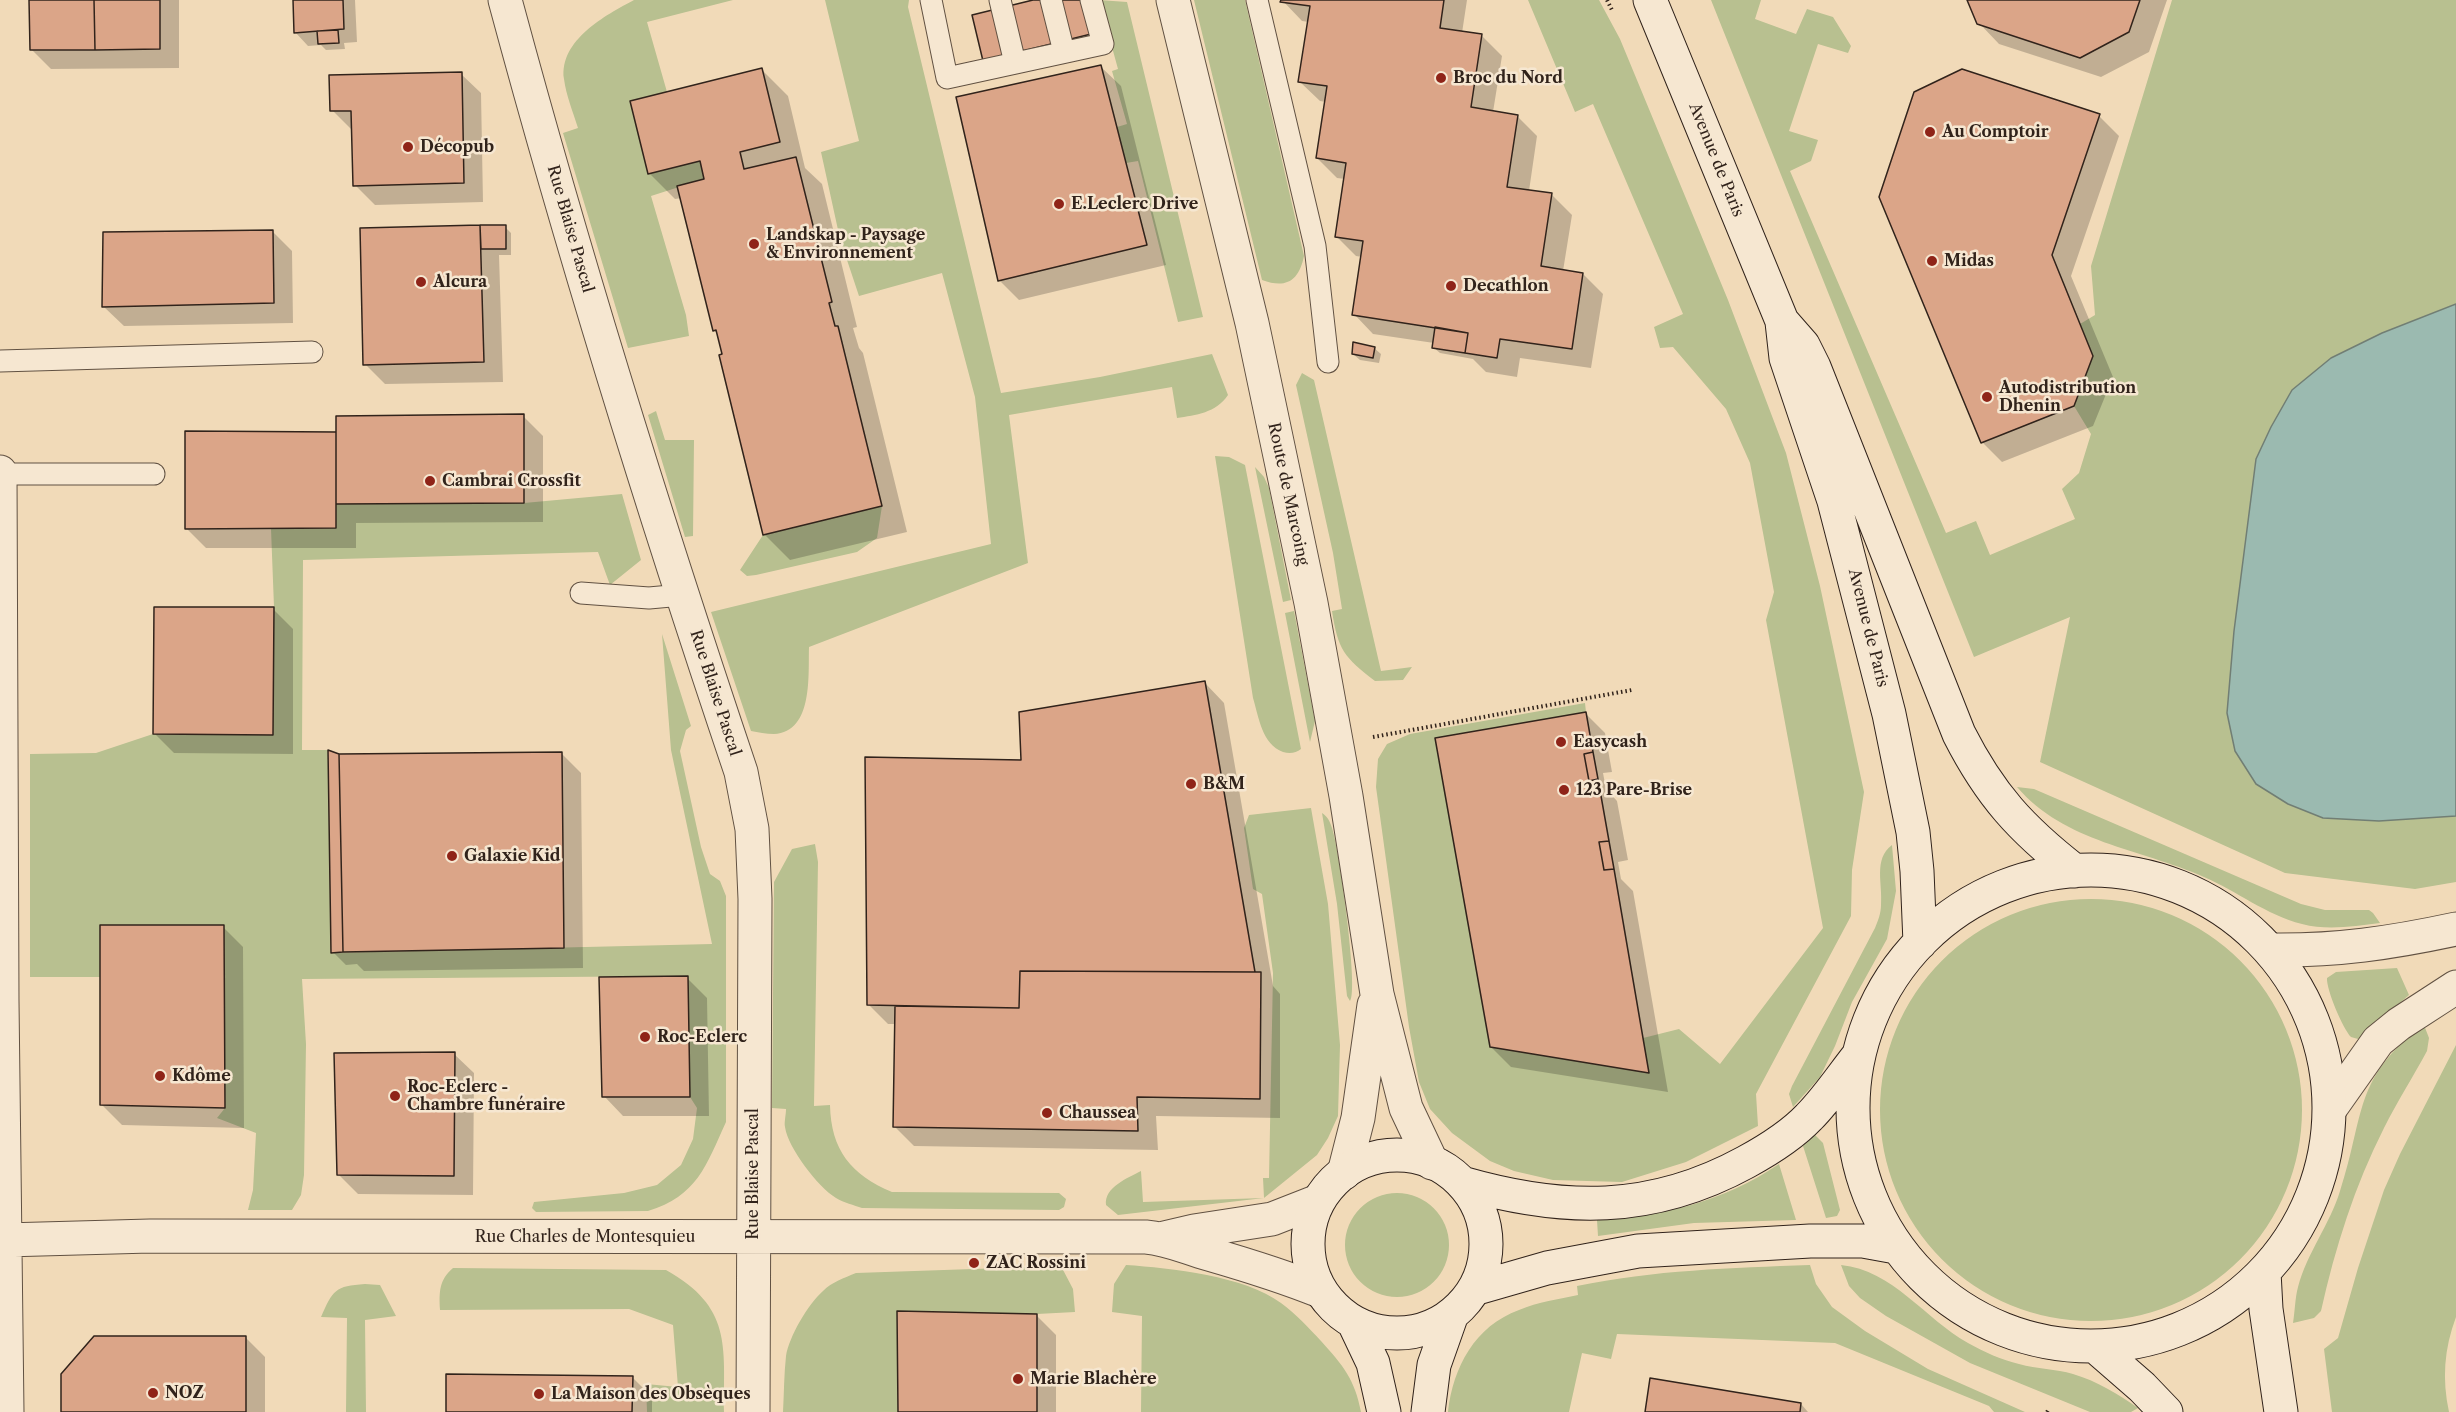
<!DOCTYPE html>
<meta charset="utf-8">
<style>
body{margin:0}
canvas{display:block;background:#f1dab8}
</style>
<canvas width="2456" height="1412"></canvas>
<script>
const ctx = document.querySelector('canvas').getContext('2d');
ctx.lineJoin = 'round';
function paint(path, color) {
  ctx.fillStyle = color;
  ctx.fill(path, 'evenodd');
}
function stroke(path, color, width, dash) {
  ctx.strokeStyle = color;
  ctx.lineWidth = width;
  ctx.lineCap = dash ? 'butt' : 'round';
  ctx.setLineDash(dash || []);
  ctx.stroke(path);
}
function drawText(font, color, halo, rows, align = 'center') {
  ctx.font = font + ' "Libre Caslon Text",serif';
  ctx.lineWidth = 5;
  ctx.setLineDash([]);
  ctx.textBaseline = 'middle';
  ctx.strokeStyle = halo;
  ctx.fillStyle = color;
  for (const [text, x, y, turn = 0] of rows) {
    ctx.save();
    ctx.translate(x, y);
    ctx.rotate((+turn || 0) * Math.PI / 180);
    ctx.textAlign = isNaN(turn) ? turn : align;
    if (halo) ctx.strokeText(text, 0, 0);
    ctx.fillText(text, 0, 0);
    ctx.restore();
  }
}
const green = new Path2D(`
 M634,0H733L647,22L667,92L648,174L700,161L704,179L651,196L686,315L689,336L628,348L563,133L578,128C573,112 566,95 564,79C559,40 606,15 634,0Z
 M825,0H909L908,7L1001,393L1100,377L1212,354L1228,395C1216,413 1196,415 1177,418L1172,387L1009,415L1028,563L809,647C808,673 814,732 774,734C766,734 758,732 751,731L711,612L991,544L975,397L942,273L859,296L840,239L821,152L859,141Z
 M1099,0L1127,2L1203,317L1178,322L1138,161L1126,163L1117,127L1127,124L1112,71L1118,69Z
 M1194,0H1245L1304,256C1299,281 1286,289 1262,280Z
 M1528,0H1599L1620,39L1728,300L1786,453L1820,586L1864,792L1852,870L1851,916L1756,1094L1758,1126L1686,1162L1622,1182L1553,1180L1514,1171L1490,1161L1452,1133L1430,1109L1419,1082L1409,1027L1376,787L1378,759L1387,744L1410,734L1585,703L1586,712L1435,738L1490,1047L1648,1073L1643,1038L1679,1029L1720,1064L1823,928L1766,620L1774,592L1750,463L1726,409L1673,347L1660,348L1654,327L1683,314L1593,104L1575,112Z
 M1711,0H1761L1755,19L1796,34L1807,9L1833,17L1851,46L1848,53L1818,44L1789,131L1818,140L1811,161L1790,171L1946,533L1976,521L1990,555L2075,519L2062,489L2079,473L2091,434L2074,406L2093,356L2080,324L2095,315L2091,266L2172,0H2456V882L2415,889L2285,873L2040,762L2070,617L1974,657Z
 M1302,373L1314,380L1381,671L1412,667L1403,680L1375,681C1344,657 1338,650 1332,611L1342,609L1333,553L1296,385Z
 M656,411L665,440H694L693,536L685,537L648,415Z
 M1215,456L1229,457L1245,465L1301,749C1296,753 1290,754 1283,752C1262,744 1259,718 1253,698Z
 M1255,467L1264,477L1269,488L1291,600L1283,602Z
 M622,494L641,560L610,585L598,552L303,560L302,750H328L332,953L712,944L671,750L662,634L691,726L686,730L680,751L701,847L710,874L720,881L726,896V1122C706,1166 697,1196 648,1211L536,1212L532,1208L534,1202L624,1193L657,1185L681,1165L693,1139L697,1108L690,1097L688,976L302,979L306,1044L304,1175L301,1195L292,1210H248L253,1190L256,1133L217,1118L225,1108L223,925L100,926V977H30V754L96,753L153,734L273,735L274,607L271,529L336,528V504L524,503Z
 M882,506L877,538L857,552L756,575L747,576L740,570L763,535Z
 M1294,611L1315,721L1310,742L1285,613Z
 M2017,787L2034,789L2301,904L2325,910H2369L2373,913L2380,923C2355,926 2328,931 2302,924C2266,915 2237,891 2204,877C2139,848 2065,843 2017,787Z
 M1311,808L1328,904L1340,1045L1338,1116L1328,1138L1317,1155L1264,1198L1118,1215L1106,1205C1104,1187 1128,1178 1141,1171L1143,1202L1264,1198L1263,1178H1269L1273,973L1262,894L1253,889L1244,828L1249,815Z
 M1322,813C1327,816 1330,821 1332,828C1339,848 1359,991 1350,1001L1347,996L1337,904Z
 M815,844L818,862L814,1106L830,1105C831,1150 851,1175 892,1192L1059,1193L1066,1199L1064,1207L1059,1210L862,1208C854,1205 844,1203 836,1198C818,1187 788,1148 785,1127C784,1122 786,1115 786,1109L772,1108L774,882L792,849Z
 M1892,845L1896,891L1887,939L1852,1002L1835,1046L1820,1077L1793,1107L1789,1094L1792,1086L1875,928C1878,921 1881,913 1881,905C1883,884 1873,859 1892,845Z
 M1880 1110a211 211 0 1 1 422 0a211 211 0 1 1-422 0Z
 M2397,968L2409,995L2377,1023L2365,1036L2358,1039L2351,1037C2343,1029 2326,989 2327,978L2336,972Z
 M2424,1025L2429,1038L2427,1051C2413,1077 2397,1102 2384,1128C2355,1185 2335,1248 2321,1311L2314,1318L2293,1323C2295,1311 2295,1298 2298,1287C2307,1253 2330,1224 2340,1191C2365,1115 2353,1077 2424,1025Z
 M2456,1045V1317C2444,1349 2442,1379 2449,1412H2332L2324,1349L2338,1338L2358,1268L2384,1190L2400,1154Z
 M1815,1135L1823,1143L1840,1210L1837,1216L1826,1218L1803,1146Z
 M1779,1164L1796,1220L1694,1223L1598,1236L1597,1220C1663,1216 1723,1202 1779,1164Z
 M1345 1245a52 52 0 1 1 104 0a52 52 0 1 1-104 0Z
 M1126,1265C1171,1268 1245,1276 1281,1303C1296,1314 1309,1328 1321,1341C1343,1365 1355,1380 1361,1412H1141L1142,1316L1112,1312L1114,1284Z
 M1810,1265L1816,1284L1832,1307L1865,1331L1928,1369L2025,1412H1994L1989,1406L1835,1343L1617,1334L1611,1359L1582,1353L1569,1412H1448C1453,1367 1475,1326 1519,1310C1538,1302 1559,1299 1578,1295L1577,1286C1654,1270 1731,1268 1810,1265Z
 M1841,1265C1893,1270 1925,1319 1968,1343C1984,1352 2002,1360 2019,1364C2037,1369 2056,1369 2073,1374C2097,1381 2118,1394 2138,1408L2131,1412H2090L1970,1363L1886,1316L1860,1298L1849,1286Z
 M1061,1266L1073,1289L1075,1312L1037,1314L897,1311L898,1412H783C784,1393 784,1374 786,1356C789,1337 808,1304 823,1291C832,1282 844,1278 856,1273Z
 M453,1268L666,1270C732,1307 724,1345 724,1412H647L646,1384L678,1387L673,1325L629,1309L440,1310C439,1292 439,1280 453,1268Z
 M365,1284L380,1285L396,1316L365,1320L366,1412H346L347,1318L321,1317C333,1290 335,1286 365,1284Z`);
const water = new Path2D(`
 M2456,304V816L2379,821L2323,818L2288,804L2256,784L2235,751L2227,713L2234,631L2256,459L2271,427L2292,390L2331,358L2382,333Z`);
const shadow = new Path2D(`
 M31,0H179V68L51,69L32,50Z
 M295,0H355L357,42L344,43L345,49L326,50L321,45L308,46L295,32Z
 M1040,0H1087L1096,40L991,66Z
 M1282,0H1467L1462,33L1482,36L1502,56L1493,112L1517,116L1537,136L1529,191L1552,195L1572,215L1563,271L1583,274L1603,294L1591,368L1520,358L1517,377L1486,372L1473,359L1440,353L1433,347L1434,343L1373,334L1354,314L1362,257L1356,256L1336,236L1345,179L1337,178L1317,158L1326,102L1320,101L1300,82L1309,22L1302,21Z
 M1969,0H2167L2149,52L2101,77L1999,44L1979,23Z
 M1101,67L1121,86L1166,265L1019,300L999,280Z
 M762,70L788,96L805,168L822,184L857,327L853,328L859,348L863,353L907,532L790,560L764,534L724,355L719,335L714,330L682,198L675,199L649,173Z
 M461,74L481,93L483,202L375,205L355,185L352,130L332,110Z
 M2099,116L2119,136L2071,276L2113,377L2093,426L2002,462L1982,442Z
 M505,227L511,233V255H499L503,382L385,384L365,364L361,230Z
 M272,231L292,251L293,323L124,326L104,307Z
 M1374,348L1381,354L1379,363L1360,360L1353,354Z
 M523,416L543,436V522L356,523V548H206L186,528L337,433Z
 M273,609L293,629V754L174,753L154,733Z
 M1205,683L1224,703L1273,986L1280,994V1118L1156,1116L1158,1150L914,1146L894,1126L896,1024H888L868,1004L1022,762Z
 M1585,713L1605,733L1612,772L1603,773L1606,789L1617,801L1628,860L1618,862L1621,879L1633,891L1668,1092L1511,1067L1491,1047Z
 M561,753L581,773L583,968L364,971L357,964L346,965L333,952L339,755Z
 M223,927L243,947L244,1128L122,1125L102,1105Z
 M687,978L707,998L709,1116H623L604,1096Z
 M454,1054L474,1073L473,1195L358,1194L338,1174Z
 M1037,1316L1056,1335V1412H899Z
 M245,1337L265,1357V1412H63Z
 M632,1377L652,1397V1412H447Z
 M1801,1404L1808,1412H1647Z`);
const building = new Path2D(`
 M29,0H94L95,50H30Z
 M94,0H160V49L95,50Z
 M293,0H343L344,29L294,33Z
 M1033,0H1083L1091,34L983,61L972,15Z
 M1281,0H1444L1440,28L1482,34L1471,107L1518,115L1507,187L1552,193L1541,266L1583,273L1572,349L1500,339L1497,358L1465,353L1468,333L1352,315L1363,241L1335,237L1346,163L1316,158L1327,86L1298,82L1310,6L1280,2Z
 M1967,0H2140L2129,32L2080,58L1977,24Z
 M338,30L339,43L318,44L317,31Z
 M1101,65L1147,245L998,281L956,97Z
 M762,68L780,142L740,152L744,169L796,157L832,302L829,303L835,326H838L882,506L763,535L719,355L722,354L716,330L713,331L677,186L704,179L700,161L648,174L630,101Z
 M1962,69L2100,114L2052,255L2093,356L2074,406L1981,443L1879,197L1914,92Z
 M462,72L464,183L353,186L351,111H330L329,75Z
 M480,225H506V249H481Z
 M480,225L484,362L363,365L360,228Z
 M273,230L274,303L102,307L103,232Z
 M1435,327L1468,333L1465,353L1432,348Z
 M1353,342L1375,347L1373,358L1352,354Z
 M524,414V503L336,504V416Z
 M185,431L336,432V528L185,529Z
 M154,607H274L273,735L153,734Z
 M1205,681L1255,972L1020,971L1019,1008L867,1005L865,757L1021,760L1019,712Z
 M1586,712L1593,752L1584,754L1589,781L1598,779L1609,841L1599,842L1604,870L1614,869L1649,1073L1490,1047L1435,738Z
 M328,750L339,754L343,952L331,953Z
 M562,752L564,948L343,952L339,754Z
 M1593,752L1598,779L1589,781L1584,754Z
 M1609,841L1614,869L1604,870L1599,842Z
 M100,925H224L225,1108L100,1105Z
 M1020,971L1261,972L1260,1099L1137,1097L1138,1131L893,1127L895,1006L1019,1008Z
 M688,976L690,1097H602L599,977Z
 M455,1052L454,1176L337,1175L334,1053Z
 M897,1311L1037,1314V1412H898Z
 M94,1336H246V1412H61V1374Z
 M446,1374L633,1376L632,1412H446Z
 M1650,1378L1801,1403L1800,1412H1645Z`);
const path = new Path2D(`
 M1607,0L1612,10
 M1373,737L1632,690
 M2047,1412L2049,1409`);
const lane = new Path2D(`
 M931,0L947,78L1103,44L1091,0
 M1000,0L1015,63
 M1051,0L1064,52
 M1257,0L1315,246L1328,362
 M0,361L312,352
 M0,474H154
 M581,593L649,598L682,595`);
const street = new Path2D(`
 M505,0C575,260 655,517 741,772L752,829L755,899L753,1412
 M1173,0L1252,323L1311,603L1346,796L1377,994L1406,1108L1432,1163
 M0,472L2,1001L7,1412
 M2270,950C2336,951 2391,943 2456,929
 M2330,1109L2378,1041L2399,1024L2456,987
 M1344,1173L1358,1118L1374,1005
 M1164,1238L1194,1231L1272,1219L1318,1201
 M5,1240L150,1236L1146,1237C1169,1239 1187,1248 1209,1254C1247,1265 1283,1276 1320,1291`);
const secondary = new Path2D(`
 M1650,0L1782,321L1803,345L1814,367L1959,734C1990,795 2021,829 2075,871
 M1782,322L1786,358L1834,501L1889,714L1913,832L1917,871L1920,943
 M1853 1108a238 238 0 1 1 476 0a238 238 0 1 1-476 0Z
 M1308 1244a89 89 0 1 1 178 0a89 89 0 1 1-178 0Z
 M1462,1183C1563,1212 1651,1214 1746,1162C1768,1150 1791,1136 1809,1117C1827,1099 1842,1076 1858,1056
 M2264,1272L2266,1309L2281,1412
 M1474,1289L1547,1268L1638,1251L1810,1241H1863L1896,1247
 M1354,1323L1373,1363L1384,1412
 M2096,1347L2142,1387L2166,1412
 M1428,1412L1434,1365L1452,1314`);
const markers = [
 [1441,78,6,"#8f2418"],
 [1930,132,6,"#8f2418"],
 [408,147,6,"#8f2418"],
 [1059,204,6,"#8f2418"],
 [754,244,6,"#8f2418"],
 [1932,261,6,"#8f2418"],
 [421,282,6,"#8f2418"],
 [1451,286,6,"#8f2418"],
 [1987,397,6,"#8f2418"],
 [430,481,6,"#8f2418"],
 [1561,742,6,"#8f2418"],
 [1191,784,6,"#8f2418"],
 [1564,790,6,"#8f2418"],
 [452,856,6,"#8f2418"],
 [645,1037,6,"#8f2418"],
 [160,1076,6,"#8f2418"],
 [395,1096,6,"#8f2418"],
 [1047,1113,6,"#8f2418"],
 [974,1263,6,"#8f2418"],
 [1018,1379,6,"#8f2418"],
 [153,1393,6,"#8f2418"],
 [539,1394,6,"#8f2418"]
];
const poiNames = [
 ["Broc du Nord",1453,78],
 ["Au Comptoir",1942,132],
 ["Décopub",420,147],
 ["E.Leclerc Drive",1071,204],
 ["Landskap - Paysage",766,235],
 ["& Environnement",766,253],
 ["Midas",1944,261],
 ["Alcura",433,282],
 ["Decathlon",1463,286],
 ["Autodistribution",1999,388],
 ["Dhenin",1999,406],
 ["Cambrai Crossfit",442,481],
 ["Easycash",1573,742],
 ["B&M",1203,784],
 ["123 Pare-Brise",1576,790],
 ["Galaxie Kid",464,856],
 ["Roc-Eclerc",657,1037],
 ["Kdôme",172,1076],
 ["Roc-Eclerc -",407,1087],
 ["Chambre funéraire",407,1105],
 ["Chaussea",1059,1113],
 ["ZAC Rossini",986,1263],
 ["Marie Blachère",1030,1379],
 ["NOZ",165,1393],
 ["La Maison des Obsèques",551,1394]
];
const streetNames = [
 ["Avenue de Paris",1716,160,68],
 ["Rue Blaise Pascal",570,229,74],
 ["Route de Marcoing",1288,494,78],
 ["Avenue de Paris",1868,628,76],
 ["Rue Blaise Pascal",715,693,72],
 ["Rue Blaise Pascal",753,1174,-90],
 ["Rue Charles de Montesquieu",585,1237]
];
paint(green, '#b8c090');
paint(water, '#9bbab0');
stroke(water, '#717e74', 1.5);
paint(shadow, '#0003');
paint(building, '#dba588');
stroke(building, '#31231b', 1.5);
stroke(lane, '#615142', 23);
stroke(street, '#615142', 35);
stroke(secondary, '#31231b', 35);
stroke(path, '#31231b', 4, [1.5, 3]);
stroke(lane, '#f6e7d1', 21);
stroke(street, '#f6e7d1', 33);
stroke(secondary, '#f6e7d1', 33);
for (const [x, y, r, color] of markers) {
  const dot = new Path2D();
  dot.arc(x, y, r, 0, 2 * Math.PI);
  ctx.fillStyle = color;
  ctx.fill(dot);
  stroke(dot, '#f6e7d1', 2);
}
drawText('bold 16px', '#31231b', '#f6e7d1', poiNames, 'left');
drawText('16px', '#31231b', '#f6e7d1', streetNames);
</script>
